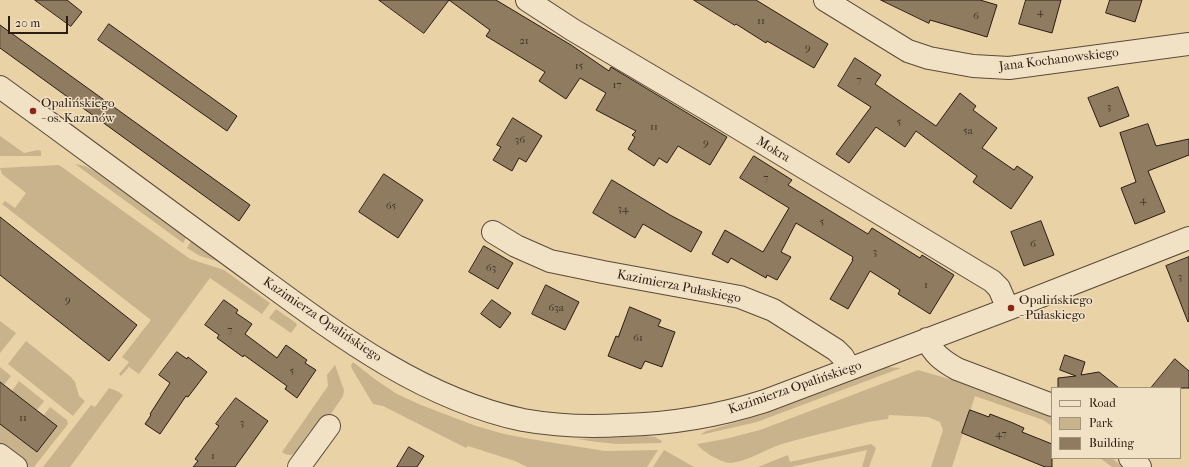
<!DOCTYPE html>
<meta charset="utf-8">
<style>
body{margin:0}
#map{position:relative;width:1189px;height:467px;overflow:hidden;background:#e9d2a6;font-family:"IM FELL French Canon",serif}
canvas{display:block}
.legend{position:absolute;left:1051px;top:387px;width:130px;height:72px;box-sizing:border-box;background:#f1e2c5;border:1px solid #a2937f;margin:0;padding:5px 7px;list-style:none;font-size:12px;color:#2b1c15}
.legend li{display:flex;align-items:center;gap:8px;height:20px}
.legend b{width:20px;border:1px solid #a2937f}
.scale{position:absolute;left:8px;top:16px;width:60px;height:18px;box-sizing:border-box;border:2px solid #2b1c15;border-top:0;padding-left:5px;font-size:12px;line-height:14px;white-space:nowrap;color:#2b1c15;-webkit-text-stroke:3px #f1e2c5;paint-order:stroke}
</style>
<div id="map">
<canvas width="1189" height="467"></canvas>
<ul class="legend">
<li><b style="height:5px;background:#f1e2c5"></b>Road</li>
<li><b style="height:11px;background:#c9b38d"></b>Park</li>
<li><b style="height:11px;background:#8e7b60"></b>Building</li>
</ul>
<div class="scale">20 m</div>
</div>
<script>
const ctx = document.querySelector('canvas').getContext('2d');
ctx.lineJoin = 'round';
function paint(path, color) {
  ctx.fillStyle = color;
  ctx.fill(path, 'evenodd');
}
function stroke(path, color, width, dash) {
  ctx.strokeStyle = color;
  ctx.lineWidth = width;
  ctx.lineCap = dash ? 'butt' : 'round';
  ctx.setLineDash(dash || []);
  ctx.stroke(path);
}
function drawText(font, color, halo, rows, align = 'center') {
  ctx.font = font + ' "IM FELL French Canon",serif';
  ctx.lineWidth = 3;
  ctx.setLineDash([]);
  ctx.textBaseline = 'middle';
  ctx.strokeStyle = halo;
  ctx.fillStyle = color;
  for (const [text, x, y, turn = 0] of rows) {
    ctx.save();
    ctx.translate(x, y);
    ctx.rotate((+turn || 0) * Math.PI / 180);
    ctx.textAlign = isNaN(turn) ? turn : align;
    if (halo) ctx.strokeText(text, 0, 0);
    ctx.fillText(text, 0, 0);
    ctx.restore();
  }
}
const green = new Path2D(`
 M0,136L24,153L38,150L41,151V156H0Z
 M75,164L85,166L98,173L186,238L183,243Z
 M59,165L190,259L224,270L270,303L262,314L210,278L139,374L129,367L121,376L119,374L129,362L122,357L151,320L2,204L5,201L15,208L26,193L2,174L0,168Z
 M191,241L217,259V261L200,256L187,248Z
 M276,309L296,323L297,325L291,333L269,318Z
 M0,321L16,333L0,353Z
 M26,341L71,377L75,382L79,396L85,401L73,416L8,364Z
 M353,362L376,380L397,394L421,405L476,426L504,434L530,439L605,451L658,450L647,467H527L515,461L468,446L466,448L383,406L373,404L352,369L351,365Z
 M335,365L344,390L343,396L321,429L310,431L294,454C289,456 286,455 282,452L328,386L327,375Z
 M0,367L11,376L4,385L0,382Z
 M887,367L901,368L757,422L700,435L706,431L761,415Z
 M918,370L977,387L1045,412L1052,417V426L1043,420L975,396L952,467H931L943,430L940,422L928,417L889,415L888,419C869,421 851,426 832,431C815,435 798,439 782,444C765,449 748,462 730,463C722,463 701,451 697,444L725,439L760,430Z
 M19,381L44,401L37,410L12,391Z
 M109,388L117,391L123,395L70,467H43L91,405L95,407Z
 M50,407L67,420L68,424L34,467H29L0,445V421L10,431L37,452L57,426L43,416Z
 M645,436L655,437L662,441L661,443C646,443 632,444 617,444C604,443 590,441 577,439Z
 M871,444L876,448L869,467H862L867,450L791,467H758L788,455L790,462Z
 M664,450L694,467H653Z
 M1100,458H1112L1122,467H1112Z`);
const building = new Path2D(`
 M35,0H67L82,12L71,26Z
 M379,0H496L571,45L609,71L611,67L727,137L710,165L678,146L667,163L659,158L654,166L628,149L635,137L632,135L636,131L596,110L606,93L580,78L566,99L539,81L545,72L486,36L490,30L449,0L424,33Z
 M694,0H756L828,44L814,68L767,41L766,43L736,24L735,25Z
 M881,0H980L997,5L987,37L930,20L929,23Z
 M1026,0H1061L1052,33L1019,24Z
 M1110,0H1142L1135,22L1106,13Z
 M109,24L237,116L227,131L98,40Z
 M0,25L250,205L239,221L0,48Z
 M855,58L881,75L875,84L936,126L960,93L976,106L973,110L997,128L982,148L1014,170L1017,166L1033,177L1011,209L973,182L977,176L916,131L905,147L876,127L849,163L836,154L871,107L838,86Z
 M1118,87L1129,116L1100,127L1088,98Z
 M513,118L542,136L526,162L519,158L512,171L493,160L501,147L497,145Z
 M1148,124L1156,146L1189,139V155L1148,171L1165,212L1135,224L1121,188L1136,182L1120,133Z
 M754,156L792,180L788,185L868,234L872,228L920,258L922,255L954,275L930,314L898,294L900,290L870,271L848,309L830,299L853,260H852L853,257L796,223L781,252L791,257L777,280L767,275L766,278L731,258L728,263L712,254L725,230L763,252L789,208L740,178Z
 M384,174L423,200L398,238L359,212Z
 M612,180L670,215L702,232L691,252L643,224L635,238L593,213Z
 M0,217L137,325L109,361L0,275Z
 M1041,221L1054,255L1024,266L1011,232Z
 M484,246L513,263L498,289L469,272Z
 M1189,257V321L1188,322L1166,266Z
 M546,285L579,302L565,330L532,314Z
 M224,300L238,310L236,313L252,324L245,334L277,358L286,345L307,360L305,363L316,370L297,398L285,389L287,386L244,355L243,357L217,338L219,335L205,325Z
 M492,300L511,313L500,328L481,314Z
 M630,307L661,320L658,326L675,332L662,367L645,361L641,369L608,356L616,336L618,337Z
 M177,352L187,359L188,357L207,372L188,397L186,396L160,434L145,424L151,415L150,414L170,383L159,375Z
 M1065,355L1085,362L1081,375L1099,372L1119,388H1058V378L1076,376L1060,370Z
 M1175,359L1189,371V388H1151Z
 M0,382L57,426L37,452L0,424Z
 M236,398L268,421L235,467H193L198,461L195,459L219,426L216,424Z
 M970,410L989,417L990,414L1013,423L1024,428L1022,432L1052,444V467H1045L962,433Z
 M409,447L424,456L417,467H397Z`);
const minor = new Path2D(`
 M527,0L573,30L710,111L992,281L999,288L1008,309
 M825,0L908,51L929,58L973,66L1009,68L1189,44
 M0,87C79,144 157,202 236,260C324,324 414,397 523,420C556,426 590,427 623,425C672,424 718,416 765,401L1008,309L1189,238
 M493,232L516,246L550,261L603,272L740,297L773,310L836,350L843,357L849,369
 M927,339C933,354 943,361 957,369L1052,405
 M0,455L16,467
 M1130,458L1140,467
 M299,467L329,426`);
const markers = [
 [33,111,4,"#8f2418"],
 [1011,308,4,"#8f2418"]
];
const numberNames = [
 ["4",1040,12],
 ["6",976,16],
 ["11",761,21],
 ["21",524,41],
 ["9",808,48],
 ["15",579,66],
 ["7",859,80],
 ["17",617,85],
 ["3",1109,107],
 ["5",899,122],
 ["11",654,127],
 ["5a",968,131],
 ["36",520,140],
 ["9",706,143],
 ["7",766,178],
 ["4",1143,200],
 ["65",391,206],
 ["34",623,209],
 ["5",822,222],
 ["6",1033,244],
 ["3",875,252],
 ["63",491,268],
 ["3",1180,277],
 ["1",926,285],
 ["9",68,300],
 ["63a",556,308],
 ["7",230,330],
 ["61",638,338],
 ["5",292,371],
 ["11",23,418],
 ["3",242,423],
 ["47",1001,434],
 ["1",213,456]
];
const streetNames = [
 ["Jana Kochanowskiego",1059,60,-7],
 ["Mokra",773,150,31],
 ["Kazimierza Pułaskiego",679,287,11],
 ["Kazimierza Opalińskiego",322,320,34],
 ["Kazimierza Opalińskiego",795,388,-19]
];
const poiNames = [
 ["Opalińskiego",41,104],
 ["- os. Kazanów",41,119],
 ["Opalińskiego",1019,301],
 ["- Pułaskiego",1019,316]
];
paint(green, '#c9b38d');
paint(building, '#8e7b60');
stroke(building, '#2b1c15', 1);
stroke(minor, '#5a4a39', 24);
stroke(minor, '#f1e2c5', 22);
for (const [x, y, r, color] of markers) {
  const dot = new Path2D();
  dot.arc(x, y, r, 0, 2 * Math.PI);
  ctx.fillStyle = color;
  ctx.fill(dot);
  stroke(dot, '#f1e2c5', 1.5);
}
drawText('11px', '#443428', null, numberNames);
drawText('13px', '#2b1c15', '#f1e2c5', streetNames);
drawText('13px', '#2b1c15', '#f1e2c5', poiNames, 'left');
</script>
